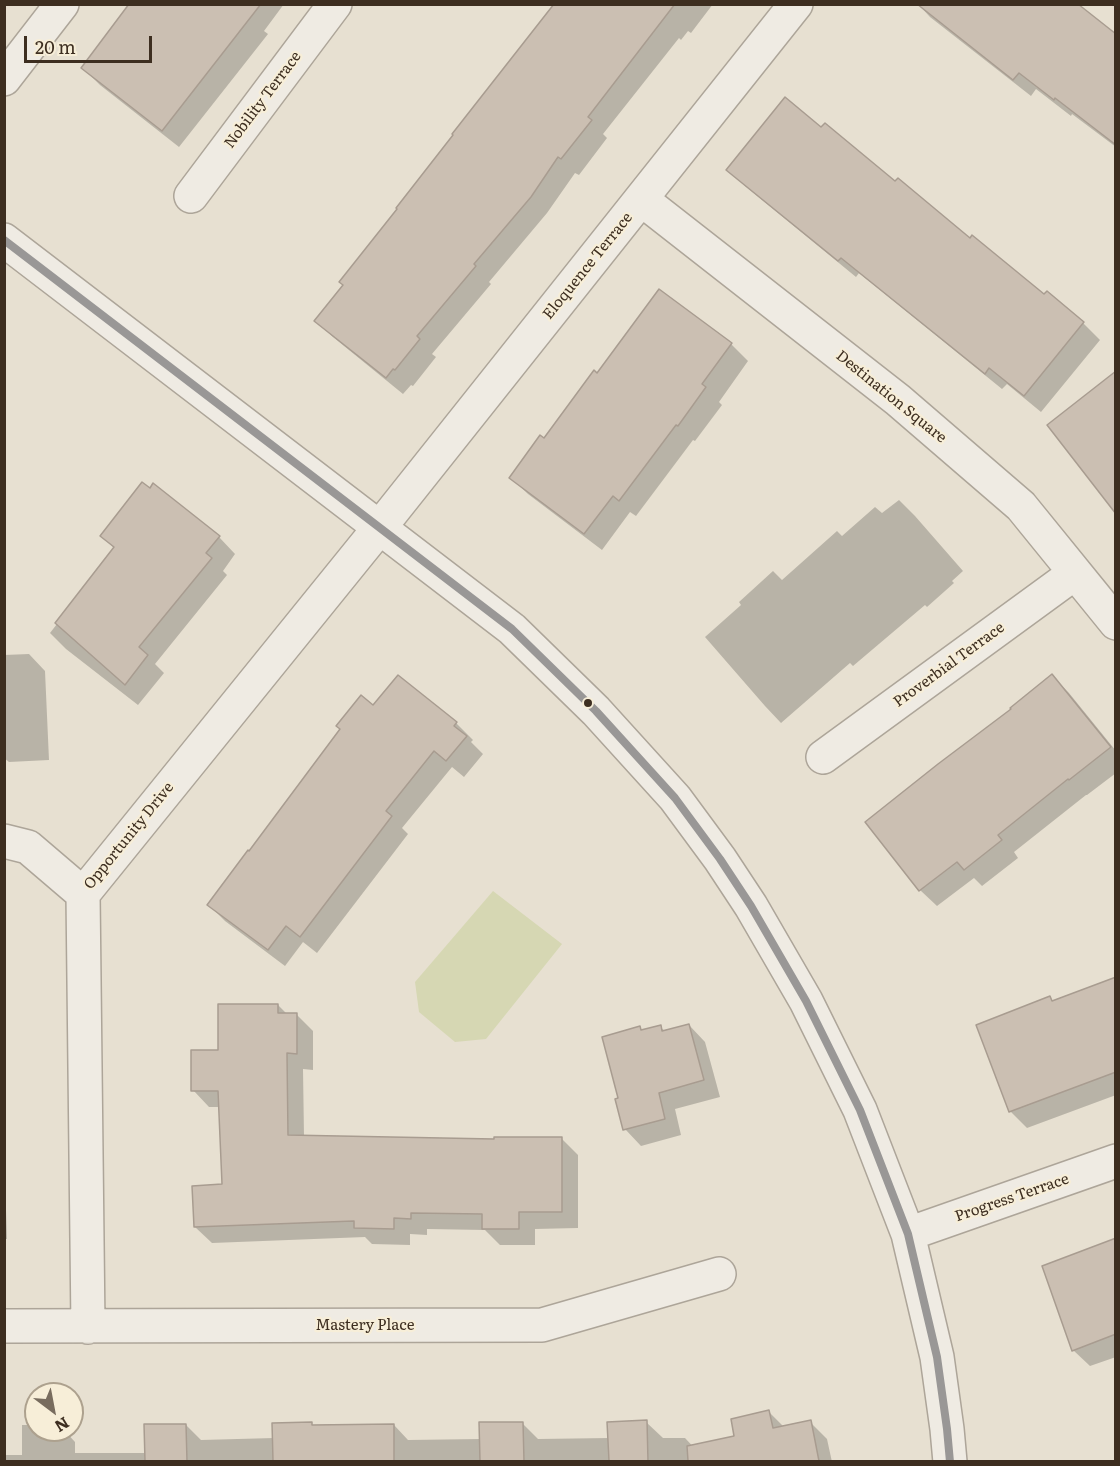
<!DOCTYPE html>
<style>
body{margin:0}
#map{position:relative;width:1120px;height:1466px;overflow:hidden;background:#e7e0d1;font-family:Literata,serif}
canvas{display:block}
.frame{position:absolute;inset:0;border:6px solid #3d2e20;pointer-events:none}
.north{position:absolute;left:24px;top:1382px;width:60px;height:60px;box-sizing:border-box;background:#f7eed8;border:2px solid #ada18e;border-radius:50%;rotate:148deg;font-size:16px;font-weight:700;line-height:24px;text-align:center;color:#3d2e20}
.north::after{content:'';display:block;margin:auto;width:21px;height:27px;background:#786c5e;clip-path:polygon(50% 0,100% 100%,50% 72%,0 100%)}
.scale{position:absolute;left:24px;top:36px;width:128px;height:27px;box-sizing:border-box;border:3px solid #3d2e20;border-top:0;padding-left:8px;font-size:18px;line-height:21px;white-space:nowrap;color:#3d2e20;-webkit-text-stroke:4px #f7eed8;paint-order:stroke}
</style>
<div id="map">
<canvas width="1120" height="1466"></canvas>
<div class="frame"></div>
<div class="north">N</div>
<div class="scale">20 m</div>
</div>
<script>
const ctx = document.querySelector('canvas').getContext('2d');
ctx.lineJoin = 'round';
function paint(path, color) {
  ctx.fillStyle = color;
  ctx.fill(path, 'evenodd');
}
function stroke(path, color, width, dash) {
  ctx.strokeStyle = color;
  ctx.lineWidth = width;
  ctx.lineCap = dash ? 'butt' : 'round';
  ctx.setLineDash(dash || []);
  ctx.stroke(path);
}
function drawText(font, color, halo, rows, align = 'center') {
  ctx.font = font + ' Literata,serif';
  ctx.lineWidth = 4.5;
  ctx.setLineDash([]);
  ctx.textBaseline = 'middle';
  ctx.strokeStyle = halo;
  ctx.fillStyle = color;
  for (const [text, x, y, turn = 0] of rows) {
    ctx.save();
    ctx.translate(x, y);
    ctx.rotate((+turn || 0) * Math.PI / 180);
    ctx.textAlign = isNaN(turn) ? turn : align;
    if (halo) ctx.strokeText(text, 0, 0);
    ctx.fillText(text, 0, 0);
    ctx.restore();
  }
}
const green = new Path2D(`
 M493,891L562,944L486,1039L455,1042L419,1012L415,982Z`);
const shadow = new Path2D(`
 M131,4H284L264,31L268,34L179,147L100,85L83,68Z
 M555,4H713L691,33L688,31L681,40L679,38L603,134L607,138L579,175L575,173L547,213L489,282L491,284L432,354L436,357L413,386L411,385L403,394L333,337L316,321L345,285L399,209Z
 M918,4L1116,36V147L1072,114L1071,116L1036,89L1031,96L930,17Z
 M821,129L896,183L1045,296L1083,323L1100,340L1041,412L1007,384L1002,389L859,273L856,277L745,186L728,170Z
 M659,291L731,344L748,361L719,402L722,405L695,441L693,440L636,516L630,512L602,550L528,494L511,478L544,440L598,375Z
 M899,500L915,516L963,571L952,581L954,583L927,607L925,605L853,666L850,663L781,723L765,706L705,637L741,605L739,602L773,571L782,580L837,531L842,536L875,507L882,513Z
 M102,536L219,537L235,554L223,571L227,575L155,664L164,673L138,705L66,649L50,633L115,549Z
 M29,654L45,671L49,760L9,762L4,758V655Z
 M1052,676L1069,693L1116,751V773L1087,795H1086L1014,852L1018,858L982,886L974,878L937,906L920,890L1013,710Z
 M373,707L456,723L473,740L471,742L483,754L464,777L452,767L402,828L408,834L317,953L303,942L285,966L225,921L209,905Z
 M1116,978V1095L1027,1128L1010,1111L1050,998L1054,1002Z
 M278,1005L287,1014H296L313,1031V1070L303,1069L304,1136L496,1140L561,1138L578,1155V1228L535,1229V1245H500L485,1230L427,1229V1235L410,1234V1245L372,1244L365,1237L212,1243L195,1227L223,1186L220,1107H209L193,1090L220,1051Z
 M689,1025L705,1042L720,1097L675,1109L681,1135L641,1146L625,1129L620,1099L639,1028L643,1031L660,1027L665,1031Z
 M4,1152L7,1239H4Z
 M1116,1240V1357L1090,1366L1073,1350Z
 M769,1412L784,1427L810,1422L827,1439L832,1462H741L733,1420Z
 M646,1422L663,1438H685L701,1455L702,1462H4V1455H22V1425H36V1430H64L75,1442V1453H146L186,1425L201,1440L274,1438L311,1424L314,1426L394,1425L408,1440L481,1439L522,1423L538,1439L609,1438Z`);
const building = new Path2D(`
 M129,4H261L162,131L81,68Z
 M554,4H675L588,117L592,120L561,159L558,157L531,197L474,264L476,266L417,336L420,339L395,370L393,369L386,378L314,321L343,285L339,282L397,209L396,208L453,135L452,134Z
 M917,4H1078L1116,34V145L1055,98L1054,100L1019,73L1013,80Z
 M785,97L821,127L825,123L895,181L898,178L970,238L972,235L1044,294L1047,291L1084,322L1024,396L989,368L985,374L841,258L838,261L726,170Z
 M659,289L732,343L702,384L706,387L678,426L676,425L619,501L613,496L584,534L509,478L540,435L544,438L594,370L597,373Z
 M1116,371V514L1047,425Z
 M142,482L150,488L153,483L220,536L206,553L212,558L139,647L148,655L125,685L55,623L114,547L100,536Z
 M1052,674L1111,747L1069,780L1068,779L998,835L1002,840L964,870L957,862L919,891L865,822L938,764L1011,709L1010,708Z
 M398,675L457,722L454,726L467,736L446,761L434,751L386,811L392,816L300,937L286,926L268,950L207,905L248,850L249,851L340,729L336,726L361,695L373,705Z
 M1116,977V1072L1009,1112L976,1025L1050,996L1052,1001Z
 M218,1004H278V1013H297V1054L287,1053L288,1135L494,1139V1137H562V1212H519V1229H482V1214L411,1213V1219L394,1218V1229L354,1228V1221L194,1227L192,1186L222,1184L218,1091H191V1050H218Z
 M689,1024L704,1080L659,1093L665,1119L623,1130L615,1099L618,1098L602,1037L640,1026L641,1030L661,1025L662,1031Z
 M1116,1238V1334L1072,1351L1042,1266Z
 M769,1410L773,1428L811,1420L819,1461H688L687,1446L734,1436L731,1419Z
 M647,1420L648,1461H609L607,1422Z
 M312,1422V1425L394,1424V1461H273L272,1423Z
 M479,1422H523L524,1461H480Z
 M144,1424H186L187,1461H145Z`);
const minor = new Path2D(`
 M4,79L62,4
 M191,196L335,4
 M641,199L898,400L1021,506L1116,623
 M4,240L512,629L596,711L675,798L720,859L751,906L806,1001L860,1110L908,1234L937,1357L947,1429L950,1462
 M823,757L1075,573
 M4,841L28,847L83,894
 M908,1234L1116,1161
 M4,1326L542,1325L719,1274
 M88,1327L83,894L380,527L796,4`);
const bus1 = new Path2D(`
 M4,240L512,629L596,711L675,798L720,859L751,906L806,1001L860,1110L908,1234L937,1357L947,1429L950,1462`);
const markers = [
 [588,703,5,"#3d2e20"]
];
const streetNames = [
 ["Nobility Terrace",263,100,-53],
 ["Eloquence Terrace",588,266,-51],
 ["Destination Square",891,397,39],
 ["Proverbial Terrace",949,665,-36],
 ["Opportunity Drive",129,836,-51],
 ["Progress Terrace",1012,1198,-19],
 ["Mastery Place",365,1326]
];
paint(green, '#d6d7b3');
paint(shadow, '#0003');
paint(building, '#cbbfb2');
stroke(building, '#a89c90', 1.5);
stroke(minor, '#ada599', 36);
stroke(minor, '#efebe3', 33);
stroke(bus1, '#999796', 8);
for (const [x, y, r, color] of markers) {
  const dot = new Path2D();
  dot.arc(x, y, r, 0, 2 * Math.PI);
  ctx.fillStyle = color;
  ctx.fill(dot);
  stroke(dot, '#f7eed8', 2);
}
drawText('15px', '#3d2e20', '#f7eed8', streetNames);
</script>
